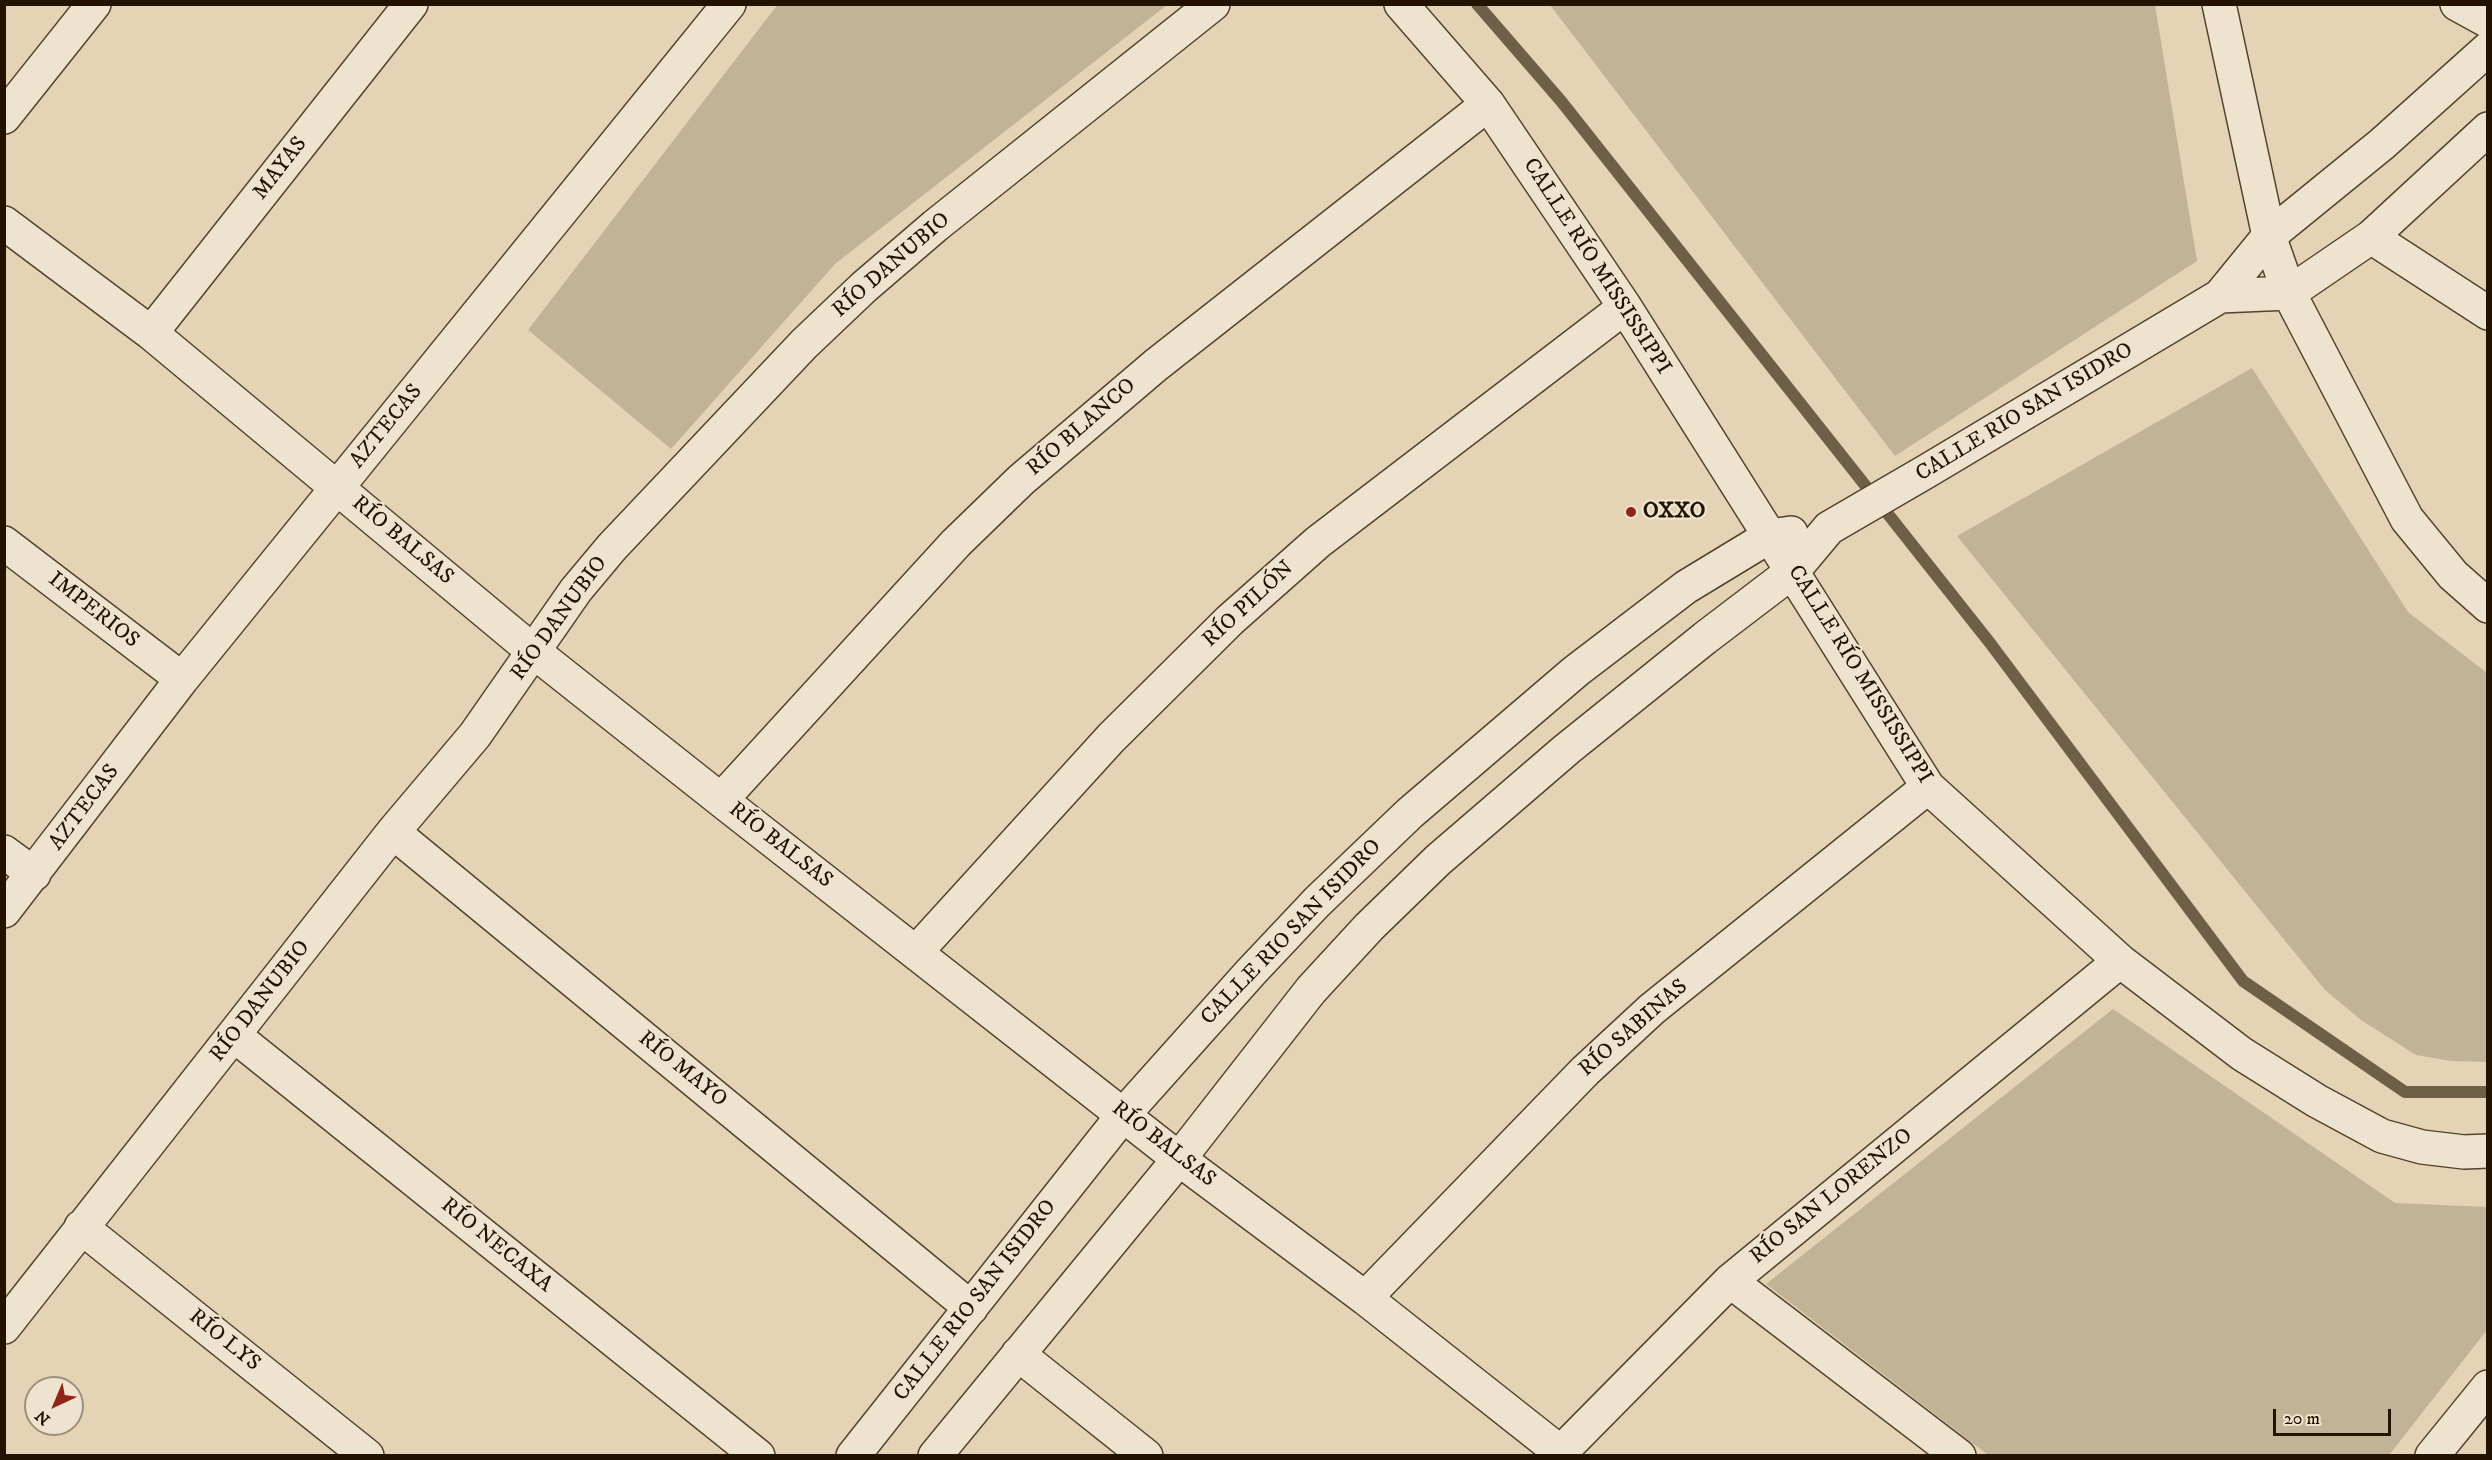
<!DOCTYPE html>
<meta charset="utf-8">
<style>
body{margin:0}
#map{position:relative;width:2492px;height:1460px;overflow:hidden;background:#e4d4b5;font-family:"IM FELL DW Pica",serif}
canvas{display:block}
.frame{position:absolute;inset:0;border:6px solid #231200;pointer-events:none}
.north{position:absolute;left:24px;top:1376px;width:60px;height:60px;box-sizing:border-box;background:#ede3cf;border:2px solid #9c8f7c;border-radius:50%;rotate:224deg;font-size:16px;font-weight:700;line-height:24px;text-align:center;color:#231200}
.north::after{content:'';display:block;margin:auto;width:21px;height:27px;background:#8f2418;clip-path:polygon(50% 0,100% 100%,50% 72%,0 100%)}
.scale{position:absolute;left:2273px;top:1409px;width:118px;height:27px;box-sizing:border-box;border:3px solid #231200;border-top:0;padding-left:8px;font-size:18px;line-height:21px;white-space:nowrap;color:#231200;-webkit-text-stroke:4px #ede3cf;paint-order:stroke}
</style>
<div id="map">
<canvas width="2492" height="1460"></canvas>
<div class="frame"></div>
<div class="north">N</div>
<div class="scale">20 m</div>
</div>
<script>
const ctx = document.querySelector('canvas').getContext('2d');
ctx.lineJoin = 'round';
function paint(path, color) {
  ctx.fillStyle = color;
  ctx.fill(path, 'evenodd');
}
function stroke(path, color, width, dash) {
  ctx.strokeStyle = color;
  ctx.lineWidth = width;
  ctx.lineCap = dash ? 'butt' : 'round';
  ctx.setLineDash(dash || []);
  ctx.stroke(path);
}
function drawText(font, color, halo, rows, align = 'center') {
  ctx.font = font + ' "IM FELL DW Pica",serif';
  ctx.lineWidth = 4.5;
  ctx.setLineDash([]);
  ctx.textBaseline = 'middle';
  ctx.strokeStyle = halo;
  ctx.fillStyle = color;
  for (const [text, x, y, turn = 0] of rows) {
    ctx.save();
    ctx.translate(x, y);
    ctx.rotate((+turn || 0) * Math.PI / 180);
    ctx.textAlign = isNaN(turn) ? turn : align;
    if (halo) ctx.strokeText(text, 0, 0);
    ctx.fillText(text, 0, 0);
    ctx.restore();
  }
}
const green = new Path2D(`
 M778,4L1167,5L835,264L671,449L528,330Z
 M1550,5H2155L2197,261L1895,456Z
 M2252,368L2408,612L2487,673V1062L2451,1061L2416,1055L2361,1020L2325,990L1957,536Z
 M2113,1009L2395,1203L2487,1207V1330L2389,1455H1988L1766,1284Z`);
const stream = new Path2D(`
 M1477,4L1561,101L1990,643L2243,981L2405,1092H2488`);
const street = new Path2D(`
 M1401,4L1488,104L1625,307L1928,787L2120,961L2242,1054L2317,1101L2382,1136L2422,1147L2464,1152L2488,1151
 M2219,4L2269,236L2289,293L2407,519L2453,575L2488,606
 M2457,4L2488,21
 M4,117L94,4
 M4,223L151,333L533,651L721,800L1179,1159L1365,1298L1565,1456
 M2371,237L2488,313
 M2220,296L2289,293L2371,237L2488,129
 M151,333L411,4
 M4,543L182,679
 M721,800L956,543L1021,480L1156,365L1488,104
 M393,832L971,1308
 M4,852L34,874
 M4,911L182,679L729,4
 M917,951L1111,738L1230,620L1318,542L1625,307
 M235,1036L758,1456
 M81,1227L367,1456
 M1730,1281L1959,1456
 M1365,1298L1585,1071L1652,1009L1928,787
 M4,1327L393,832L475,735L576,590L612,547L804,344L864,287L935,226L1213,4
 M1018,1354L1146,1456
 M1561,1452L1730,1281L2120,961
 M853,1456L1124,1114L1251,972L1317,902L1410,813L1576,671L1686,587L1770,536L1791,533
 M935,1456L1179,1159L1311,990L1369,927L1438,860L1567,749L1705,638L1793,571L1829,528L1927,471L2220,296L2269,236L2382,144L2488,49
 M2432,1456L2488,1387`);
const markers = [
 [1631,512,6,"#8f2418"]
];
const streetNames = [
 ["MAYAS",281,169,-52],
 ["RÍO DANUBIO",892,266,-41],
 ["CALLE RÍO MISSISSIPPI",1596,267,57],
 ["CALLE RIO SAN ISIDRO",2025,413,-31],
 ["AZTECAS",387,427,-51],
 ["RÍO BLANCO",1082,428,-41],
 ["RÍO BALSAS",402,541,40],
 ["RÍO PILÓN",1249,605,-43],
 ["IMPERIOS",93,611,38],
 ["RÍO DANUBIO",560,619,-54],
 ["CALLE RÍO MISSISSIPPI",1859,675,58],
 ["AZTECAS",85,808,-53],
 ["RÍO BALSAS",780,846,38],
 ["CALLE RIO SAN ISIDRO",1292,933,-46],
 ["RÍO DANUBIO",261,1002,-52],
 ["RÍO SABINAS",1634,1029,-41],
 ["RÍO MAYO",682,1070,39],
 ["RÍO BALSAS",1163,1145,38],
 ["RÍO SAN LORENZO",1832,1197,-39],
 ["RÍO NECAXA",496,1246,39],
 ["CALLE RIO SAN ISIDRO",976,1301,-52],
 ["RÍO LYS",224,1341,39]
];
const poiNames = [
 ["OXXO",1643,512]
];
paint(green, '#c3b396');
stroke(stream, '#6f5f47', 12);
stroke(street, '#53422d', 36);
stroke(street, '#ede3cf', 33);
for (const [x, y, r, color] of markers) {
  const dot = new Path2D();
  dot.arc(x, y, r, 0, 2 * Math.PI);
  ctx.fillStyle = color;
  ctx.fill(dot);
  stroke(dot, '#ede3cf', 2);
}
drawText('22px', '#231200', '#ede3cf', streetNames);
drawText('bold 22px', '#231200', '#ede3cf', poiNames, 'left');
</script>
